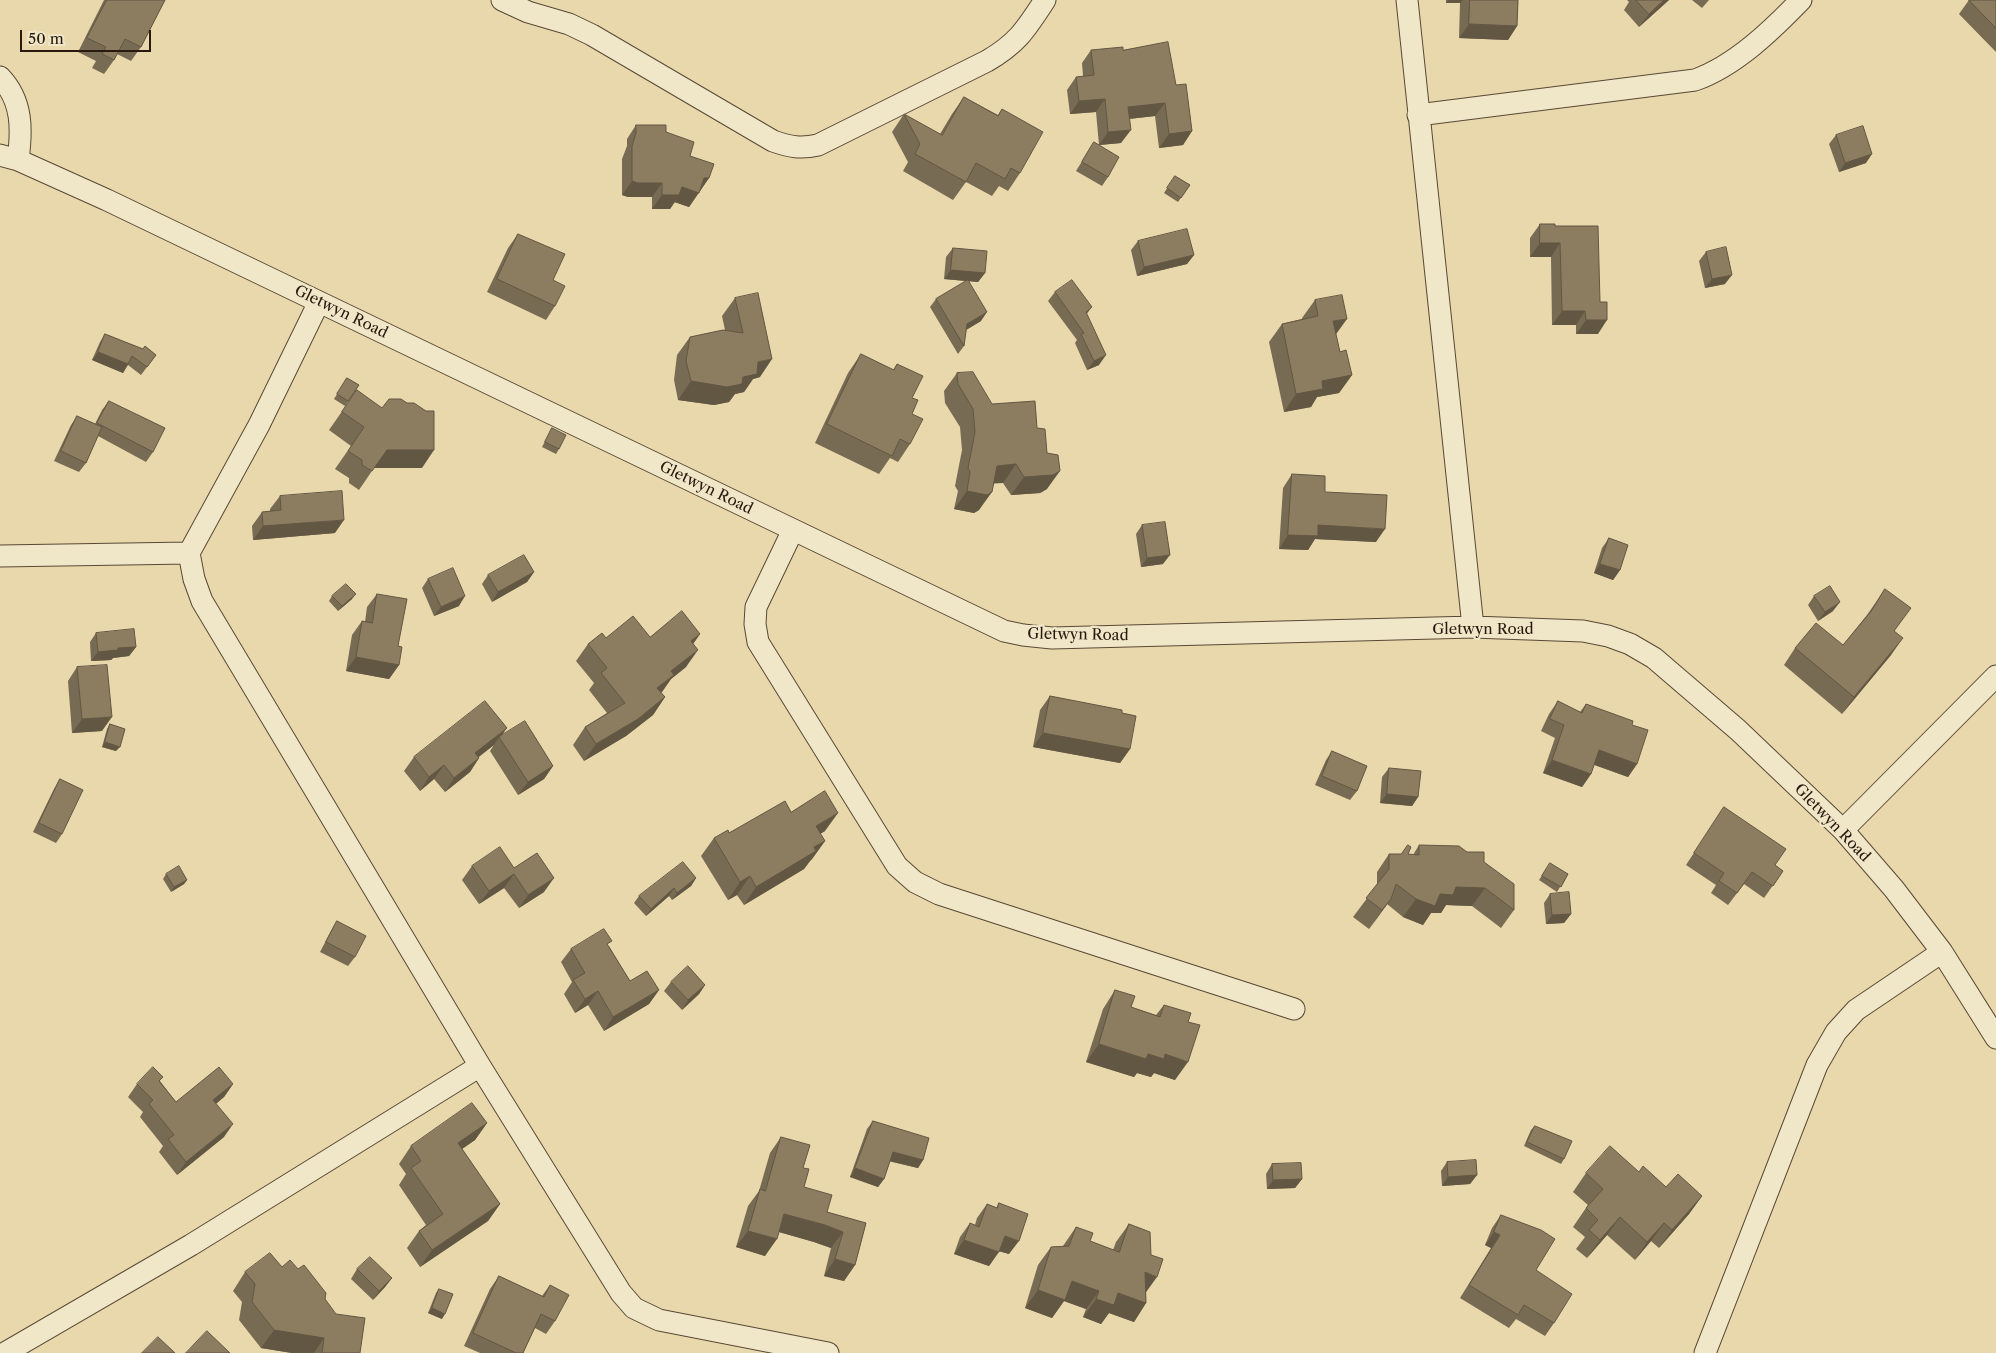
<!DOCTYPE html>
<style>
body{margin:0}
#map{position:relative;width:1996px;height:1353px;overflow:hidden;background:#e8d8ab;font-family:"Libre Caslon Text",serif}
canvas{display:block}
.scale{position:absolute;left:20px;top:30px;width:131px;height:22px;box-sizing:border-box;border:2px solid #29190e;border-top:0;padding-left:6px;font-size:15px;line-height:18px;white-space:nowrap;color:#29190e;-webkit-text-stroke:4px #f0e6c8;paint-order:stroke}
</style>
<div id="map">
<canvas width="1996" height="1353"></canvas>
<div class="scale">50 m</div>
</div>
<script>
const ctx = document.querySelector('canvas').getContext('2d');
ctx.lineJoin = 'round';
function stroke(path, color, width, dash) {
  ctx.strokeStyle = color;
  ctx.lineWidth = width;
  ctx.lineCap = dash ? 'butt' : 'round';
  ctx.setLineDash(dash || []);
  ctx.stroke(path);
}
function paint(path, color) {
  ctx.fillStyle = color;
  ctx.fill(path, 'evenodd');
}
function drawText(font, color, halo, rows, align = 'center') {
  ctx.font = font + ' "Libre Caslon Text",serif';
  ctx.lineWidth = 4.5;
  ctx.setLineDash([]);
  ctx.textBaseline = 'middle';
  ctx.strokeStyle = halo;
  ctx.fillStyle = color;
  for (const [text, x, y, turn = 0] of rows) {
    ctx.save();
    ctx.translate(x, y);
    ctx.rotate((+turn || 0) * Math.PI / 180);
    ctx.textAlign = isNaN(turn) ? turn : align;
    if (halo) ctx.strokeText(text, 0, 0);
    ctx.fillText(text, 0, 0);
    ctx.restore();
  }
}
const minor = new Path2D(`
 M502,0L528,12L569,24L592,35L773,141C790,147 801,149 818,145L987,61C1018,43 1026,29 1045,0
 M1407,0L1473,627
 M0,77C23,101 22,130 18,160
 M1418,115L1695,80C1735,66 1772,30 1801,0
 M0,155L18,160L107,200L1004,631L1023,635L1052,638L1473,627L1583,631L1608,636L1630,644L1654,658L1738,730L1843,830L1894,889L1942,952L1996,1038
 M319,302L259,425L189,553L194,579L202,601L480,1066L621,1293L634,1308L659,1320L828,1353
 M793,530L756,607L755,624L758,642L897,866L915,882L939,894L1294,1009
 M0,556L189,553
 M1843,830L1996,676
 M5,1353L191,1245L480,1066
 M1705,1353L1817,1065L1836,1032L1856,1010L1942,952`);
const wall = new Path2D(`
 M104,0H165L141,47L131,61L117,54L114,60L104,74L92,68L96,61L78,52Z
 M1446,0H1518L1517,26L1508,40L1459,38L1460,3H1446Z
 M1627,0H1669L1639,27L1624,10L1629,2Z
 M1692,0H1709L1702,8Z
 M1969,0H1996V52L1959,14Z
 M1091,50H1123L1176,85L1192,131L1183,145L1159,148L1155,116L1129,119L1121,143L1099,145L1096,112L1070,114L1067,90L1076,77L1083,76L1082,63Z
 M964,97L998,115L1002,109L1020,173L1008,191L999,186L992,196L966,182L953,200L903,171L908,162L892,132L904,114L940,134L952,114Z
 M636,125L666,132L690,156L709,178L689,207L674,202L670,209H652V197H628L622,195V159L627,146V139Z
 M1836,135L1866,163L1839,172L1829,144Z
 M1094,142L1108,177L1102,186L1076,171Z
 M1175,176L1190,185L1178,202L1164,193Z
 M1540,224L1555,226L1598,334H1576V325H1552L1551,257H1530V238Z
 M518,234L553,280L555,306L546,320L487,292L508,248Z
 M1138,241L1194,255L1187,264L1137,276L1131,250Z
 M953,248L985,273L978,282L969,281L981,321L966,330L964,346L958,354L930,307L936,299L966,281L944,279L946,257Z
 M1706,252L1725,284L1705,288L1699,261Z
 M1055,292L1087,314L1099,365L1087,370L1075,343L1077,340L1048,301Z
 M735,298L760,377L753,379L744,392L735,394L729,402L714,405L678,400L674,380L677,355L690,337L725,330L722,316Z
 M1315,300L1336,334L1340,352L1352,375L1339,393L1317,397L1311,407L1284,412L1269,342L1282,324L1302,319V318Z
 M105,334L143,349L156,355L141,375L128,365L123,373L92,360L100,342Z
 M861,354L893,370L897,364L912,398L910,444L898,462L890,458L879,474L815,443L848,373Z
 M957,373L992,404L1037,428L1047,489L1040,493L1011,495L1003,483H994L979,510L974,513L954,509L958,491L955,486L962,450L960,427L945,403L944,391Z
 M347,378L359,385L345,406L334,399Z
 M357,390L422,468H374L359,490L349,483V478L335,469L351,446L329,430Z
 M109,401L153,452L146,462L98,436L86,463L79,472L54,461L71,425L77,416L95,424L102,410Z
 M552,428L559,449L556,454L542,447Z
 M1292,474L1376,542L1315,539L1308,550L1279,549L1283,488Z
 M280,496L335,533L253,540L252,526L262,512L270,511V509Z
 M1142,525L1163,564L1141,567L1136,534Z
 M1609,538L1620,570L1613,580L1594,573L1602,548Z
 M534,572L527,582L492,602L482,584L488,575Z
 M428,579L459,606L434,616L422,588Z
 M1885,589L1894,631L1891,655L1842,714L1784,665L1795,648L1843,645L1867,615Z
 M377,594L398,646L399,665L389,679L346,671L352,635L362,621L365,622L367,607Z
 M332,596L352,599L338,611L329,601Z
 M1814,596L1833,611L1818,621L1808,605Z
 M96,633L136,647L129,656L113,658L111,660L91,661L90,642Z
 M700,634L693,644L686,667L671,679L661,693L665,697L653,715L626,736L584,761L573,745L585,727L607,713L589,690L594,683L576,661L588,644L606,638L650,637Z
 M77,667L102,731L72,733L68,681Z
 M1050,696L1122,713L1130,749L1120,763L1033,747L1040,710Z
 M1558,701L1580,712L1586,704L1632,725L1637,764L1628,777L1594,765L1591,774L1582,787L1543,773L1555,738L1541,731L1549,714Z
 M110,724L116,751L102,747L107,729Z
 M502,736L553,766L544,779L518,795L490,751L494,745L478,757L479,758L470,772L445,792L434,779L420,791L404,771L414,757Z
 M1332,751L1357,791L1350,800L1315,785L1326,760Z
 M1389,768L1418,797L1412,806L1380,803L1382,777Z
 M60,779L62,834L56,843L33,832L54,789Z
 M1724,807L1775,865L1783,871L1764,898L1744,884L1728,905L1711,893L1716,885L1686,865Z
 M791,812L825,831L820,834L825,841L812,859L810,861L804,869L744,905L737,895L728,900L701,856L714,838Z
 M1419,845L1467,852L1484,862L1514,910L1501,928L1472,906L1446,905L1441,913H1431L1423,925L1403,917L1387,904L1369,929L1353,917L1377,885V872L1389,854L1413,855Z
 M472,866L514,868L544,892L519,908L504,888L479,904L462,880Z
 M1547,868L1568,874L1557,892L1539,880Z
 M166,874L187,880L184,884L171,892L163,879Z
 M696,878L691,886L672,900L669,896L646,916L634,903L639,896Z
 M1550,894L1571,914L1564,923L1546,924L1544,903Z
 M337,921L355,957L348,966L320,952L331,931Z
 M609,946L630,981L659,990L649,1004L604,1031L588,1005L575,1013L564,994L572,982L561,962L571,949Z
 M671,982L705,985L699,994L682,1010L664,991Z
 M1115,990L1131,1007L1156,1015L1164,1005L1188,1022L1175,1080L1154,1073L1151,1077L1137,1073L1134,1077L1086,1062L1103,1009Z
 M160,1081L176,1102L233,1084L224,1097L216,1104L224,1137L177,1175L159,1152L163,1146L140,1117L143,1112L128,1097L137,1084Z
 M873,1121L923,1160L918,1168L890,1161L884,1179L878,1187L850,1177L867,1129Z
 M487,1123L475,1140L462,1149L500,1204L488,1221L420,1267L407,1248L419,1231L426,1225L399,1185L406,1174L399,1164L411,1146Z
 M1535,1126L1564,1159L1561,1164L1524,1146L1531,1130Z
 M781,1137L803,1168L804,1187L827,1212L866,1223L855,1265L844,1281L824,1276L831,1248L814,1242L779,1232L765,1256L736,1247L748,1206L759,1191L770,1153Z
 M1447,1162L1477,1175L1470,1184L1442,1186L1441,1171Z
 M1272,1164L1302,1179L1295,1188L1267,1189L1266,1174Z
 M1639,1172L1666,1187L1702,1196L1689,1214L1659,1248L1651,1241L1635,1260L1607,1235L1587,1258L1576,1249L1585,1237L1573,1227L1588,1205L1573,1192L1586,1173Z
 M999,1203L1009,1254L999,1251L989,1266L954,1254L960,1237L970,1223L975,1225L977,1218L987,1204L996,1208Z
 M1501,1215L1536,1270L1554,1323L1545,1336L1516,1319L1509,1328L1460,1298L1491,1248L1485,1245L1492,1228Z
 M1129,1224L1146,1292V1303L1134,1322L1109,1313L1101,1324L1083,1317L1086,1309L1064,1301L1052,1318L1025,1308L1038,1265L1051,1247L1063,1246L1076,1227L1090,1241L1113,1250L1116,1242Z
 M282,1267L298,1269L325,1299L360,1353H292L261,1348L239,1320L242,1302L233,1291L245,1272Z
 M357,1269L392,1278L385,1287L373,1300L351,1279Z
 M499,1276L542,1296L550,1285L555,1321L546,1334L535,1328L523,1353H480L464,1346L490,1289Z
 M439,1289L442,1319L428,1313L436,1293Z`);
const shadedWall = new Path2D(`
 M1448,0H1463L1460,3H1446Z
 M1664,0H1669L1639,27L1649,14Z
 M1469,24L1517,26L1508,40L1459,38Z
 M1105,99L1096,112L1070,114L1079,101Z
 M1165,103L1155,116L1119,120L1128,107Z
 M1131,130L1121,143L1099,145L1108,132Z
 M1192,131L1183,145L1159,148L1169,134Z
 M1872,154L1866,163L1839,172L1845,163Z
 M704,178H709L689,207L675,202L670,209H652L662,195Z
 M632,181L662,183L652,197H628L622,195Z
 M1540,243H1560L1551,257H1530Z
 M1194,255L1187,264L1137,276L1144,267Z
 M951,270L985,273L978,282L944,279Z
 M1732,275L1725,284L1705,288L1712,279Z
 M1092,307L1085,316L1086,312Z
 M1562,311H1585L1576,325H1552Z
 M987,312L981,321L961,333L967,324Z
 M1347,319L1334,337L1333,321Z
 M1586,320H1607L1598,334H1576Z
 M98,352L128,364L123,373L92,360Z
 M1106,355L1099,365L1087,370L1094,361Z
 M772,359L760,377L753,379L744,392L735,394L729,402L714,405L678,400L691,381L743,377L758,362Z
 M1352,375L1339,393L1317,397L1311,407L1284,412L1296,394L1322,381Z
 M387,450H434L422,468H374Z
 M1016,464L1003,483L985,484L997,466Z
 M1060,471L1047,489L1040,493L1011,495L1024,477Z
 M967,491L992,492L979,510L974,513L954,509Z
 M344,520L335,533L253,540L263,526Z
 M1318,525L1385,529L1376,542L1315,539L1308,550L1279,549L1288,535Z
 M1170,555L1163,564L1141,567L1147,558Z
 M1600,564L1620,570L1613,580L1594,573Z
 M534,572L527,582L492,602L498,592Z
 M356,594L352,599L338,611L342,606Z
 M465,596L459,606L434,616L441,607Z
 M1840,602L1833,611L1818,621L1825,612Z
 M700,634L688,651L691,641Z
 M1903,638L1891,655L1842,714L1854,697Z
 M136,647L129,656L113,658L111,660L91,661L98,652L118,648Z
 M698,650L686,667L671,679L662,692L645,705L657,688L671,671Z
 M356,657L399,665L389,679L346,671Z
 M665,697L653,715L626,736L584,761L596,744Z
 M112,717L102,731L72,733L82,719Z
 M507,728L500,738L499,737L494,745L466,767L475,753Z
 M1043,733L1130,749L1120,763L1033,747Z
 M105,742L120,747L116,751L102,747Z
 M1599,750L1637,764L1628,777L1590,763Z
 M479,758L470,772L445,792L454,778Z
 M1552,760L1591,774L1582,787L1543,773Z
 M444,765L434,779L420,791L429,777Z
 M553,766L544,779L518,795L528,782Z
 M1387,794L1418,797L1412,806L1380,803Z
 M838,813L825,831L803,844L816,826Z
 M825,841L812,859L810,861L804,869L744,905L756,887L814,847Z
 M514,874L504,888L479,904L489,891Z
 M750,876L737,895L728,900L740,882Z
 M554,878L544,892L519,908L528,895Z
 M696,878L691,886L672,900L677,893Z
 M187,880L184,884L171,892L174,887Z
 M1456,887L1485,888L1472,906L1446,905L1441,913H1431L1423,925L1403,917L1416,899L1440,894Z
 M674,888L669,896L646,916L651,909Z
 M1391,899L1378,917L1369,929L1382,910Z
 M1571,914L1564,923L1546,924L1552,915Z
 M705,985L699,994L682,1010L688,1000Z
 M659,990L649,1004L604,1031L613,1017Z
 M598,991L588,1005L575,1013L585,999Z
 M1099,1044L1148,1054H1165L1188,1062L1175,1080L1154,1073L1151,1077L1137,1073L1134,1077L1086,1062Z
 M233,1084L224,1097L204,1113L213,1100Z
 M487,1123L475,1140L446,1160L458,1143Z
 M233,1124L224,1137L177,1175L186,1162Z
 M893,1152L923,1160L918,1168L888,1161Z
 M855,1168L884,1179L878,1187L850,1177Z
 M1477,1175L1470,1184L1442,1186L1448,1177Z
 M1302,1179L1295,1188L1267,1189L1273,1180Z
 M1702,1196L1689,1214L1659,1248L1672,1230Z
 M500,1204L488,1221L420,1267L432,1250Z
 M784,1214L825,1225L843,1232L831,1248L814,1242L772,1230Z
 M1620,1217L1607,1235L1587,1258L1600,1240Z
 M1664,1223L1651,1241L1635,1260L1647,1242Z
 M748,1231L777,1239L765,1256L736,1247Z
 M1494,1232L1500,1235L1491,1248L1485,1245Z
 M1005,1236L1019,1241L1009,1254L995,1250Z
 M964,1240L999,1252L989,1266L954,1254Z
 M835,1259L855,1265L844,1281L824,1276Z
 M1145,1272L1157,1277L1144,1295Z
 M392,1278L385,1287L373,1300L379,1291Z
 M1072,1281L1099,1291L1086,1309L1064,1301L1052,1318L1025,1308L1038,1290Z
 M1118,1293L1146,1303L1134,1322L1109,1313L1101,1324L1083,1317L1096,1299Z
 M432,1308L445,1314L442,1319L428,1313Z
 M274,1330L324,1338L314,1353H292L261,1348Z`);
const building = new Path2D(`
 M107,0H165L141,47L125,39L114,60L102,54L106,47L87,38Z
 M1470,0H1518L1517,26L1469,24Z
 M1636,0H1664L1649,14Z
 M1969,0H1996V28Z
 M1168,42L1176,85L1186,84L1192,131L1169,134L1165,103L1128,107L1131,130L1108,132L1105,99L1079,101L1076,77L1094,75L1091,50L1123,47V50Z
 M964,97L998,116L1002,109L1043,132L1020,173L1011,168L1005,179L976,163L966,182L915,154L920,144L904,114L942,135Z
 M636,125H666V132L694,142L690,156L714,164L709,178H704L699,193L682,187L679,195H662V183H638L632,181V146L636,133Z
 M1863,126L1872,154L1845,163L1836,135Z
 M1094,142L1119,157L1108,177L1082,162Z
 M1175,176L1190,185L1181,198L1167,188Z
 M1540,224H1555V226H1598L1600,302H1607V320H1586L1585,311H1562L1560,243H1540Z
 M1187,229L1194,255L1144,267L1138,241Z
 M518,234L565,254L553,280L565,286L555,306L497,279Z
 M1726,247L1732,275L1712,279L1706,252Z
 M953,248L987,251L985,273L951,270Z
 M968,280L987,312L967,324L964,346L936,299Z
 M1072,280L1092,307L1086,312L1106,355L1094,361L1081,334L1084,333L1055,292Z
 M758,293L772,359L758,362L757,374L743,377L742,384L727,387L691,381L686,361L690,337L723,330L743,333L735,298Z
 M1342,295L1347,319L1333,321L1340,352L1346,350L1352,375L1322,381L1323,389L1296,394L1282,324L1318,316L1315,300Z
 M105,334L143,349L145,346L156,355L147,367L132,356L128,364L98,352Z
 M861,354L894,370L897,364L923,376L912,398L918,400L912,414L923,419L910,444L900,439L892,456L827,424Z
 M973,372L992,404L1035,401L1037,428L1045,429L1047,453L1058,455L1060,471L1053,475L1024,477L1016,464L997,466L992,492L987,495L967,491L970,472L968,468L975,432L973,409L958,384L957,373Z
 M347,378L359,385L348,401L337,394Z
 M357,390L382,408L389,399H401L407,403H414L426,411H434V450H387L372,471L362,465V460L348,451L364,427L342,412Z
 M109,401L165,428L153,452L97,423Z
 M77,416L102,427L86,463L61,451Z
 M552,428L566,435L559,449L545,442Z
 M1292,474L1325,476V492L1387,495L1385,529L1318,525V536L1288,535Z
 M342,491L344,520L263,526L262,512L281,510L280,496Z
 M1165,522L1170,555L1147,558L1142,525Z
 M1609,538L1628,545L1620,570L1600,564Z
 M524,555L534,572L498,592L488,575Z
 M453,568L465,596L441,607L428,579Z
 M346,584L356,594L342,606L332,596Z
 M1830,586L1840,602L1825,612L1814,596Z
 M1885,589L1911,608L1894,631L1903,638L1854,697L1795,648L1816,623L1843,645L1872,610Z
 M377,594L407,599L398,646L402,647L399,665L356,657L362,621L372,623Z
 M682,611L700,634L691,641L698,650L671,671L674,675L657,688L665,697L638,719L596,744L585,727L625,703L601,673L607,668L588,644L602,633L606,638L633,616L650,637Z
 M134,629L136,647L118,648V650L98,652L96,633Z
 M107,665L112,717L82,719L77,667Z
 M1050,696L1122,710V713L1136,716L1130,749L1043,733Z
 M485,701L507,728L475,753L479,758L454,778L444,765L429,777L414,757Z
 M1558,701L1582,713L1586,704L1633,721L1632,725L1648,730L1637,764L1599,750L1591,774L1552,760L1564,725L1550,719Z
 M525,721L553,766L528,782L499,737Z
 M110,724L125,729L120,747L105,742Z
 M1332,751L1367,766L1357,791L1322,776Z
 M1389,768L1421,771L1418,797L1387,794Z
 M60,779L83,790L62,834L39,823Z
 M825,791L838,813L816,826L825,841L814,847L816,851L756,887L750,876L740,882L714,838L728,830L729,833L785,801L791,812Z
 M1724,807L1786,849L1775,865L1783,871L1773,886L1752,872L1737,893L1719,881L1724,873L1694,853Z
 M1408,845L1411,847L1408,854L1419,855V845L1459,846L1467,852H1484V862L1514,884V910L1485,888L1456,887L1453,895L1440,894L1435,906L1416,899L1396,884L1391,899L1382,910L1366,898L1389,869V854H1401Z
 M500,847L514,868L537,853L554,878L528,895L514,874L489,891L472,866Z
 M683,862L696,878L677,893L674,888L651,909L639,896Z
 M1550,863L1568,874L1561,887L1542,876Z
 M179,866L187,880L174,887L166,874Z
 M1569,892L1571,914L1552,915L1550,894Z
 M337,921L366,936L355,957L326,942Z
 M604,929L612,941L607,944L630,981L647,971L659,990L613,1017L598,991L585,999L573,980L585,973L571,949Z
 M688,966L705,985L688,1000L671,982Z
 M1115,990L1135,996L1131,1007L1160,1017L1164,1005L1191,1013L1188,1022L1200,1025L1188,1062L1165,1054L1164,1059L1148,1054L1146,1059L1099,1044Z
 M153,1067L163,1077L159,1081L176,1102L219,1067L233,1084L213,1100L233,1124L186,1162L168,1139L174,1135L149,1104L153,1100L137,1084Z
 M472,1103L487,1123L458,1143L500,1204L432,1250L419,1231L443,1214L411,1168L421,1161L411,1146Z
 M873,1121L929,1138L923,1160L893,1152L884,1179L855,1168Z
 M1535,1126L1572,1141L1564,1159L1527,1142Z
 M781,1137L810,1145L803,1168L809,1169L804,1187L832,1195L827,1212L866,1223L855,1265L835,1259L843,1232L825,1225L784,1214L777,1239L748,1231L760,1189L765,1191Z
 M1610,1146L1639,1172L1643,1166L1666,1187L1678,1174L1702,1196L1672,1230L1664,1223L1647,1242L1620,1217L1600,1240L1589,1230L1598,1220L1586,1208L1603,1189L1586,1173Z
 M1476,1160L1477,1175L1448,1177L1447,1162Z
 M1301,1163L1302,1179L1273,1180L1272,1164Z
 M999,1203L1028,1214L1019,1241L1005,1236L999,1252L964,1240L970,1223L979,1227L987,1204L997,1208Z
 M1501,1215L1541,1230L1555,1239L1536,1270L1572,1294L1554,1323L1524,1305L1518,1315L1469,1285L1500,1235L1494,1232Z
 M1129,1224L1150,1232L1151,1255L1163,1259L1157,1277L1145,1272L1146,1303L1118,1293L1114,1305L1096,1299L1099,1291L1072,1281L1065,1300L1038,1290L1051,1247L1069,1246L1076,1227L1093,1233L1090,1241L1119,1252Z
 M270,1253L282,1267L290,1260L298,1269L304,1265L326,1293L325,1299L336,1314L365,1318L360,1353H322L324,1338L274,1330L252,1302L255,1284L245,1272Z
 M370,1257L392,1278L379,1291L357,1269Z
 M499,1276L544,1297L550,1285L569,1295L555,1321L541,1314L523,1353H516L473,1333Z
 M439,1289L453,1294L445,1314L432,1308Z
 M207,1331L230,1353H186Z
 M158,1337L175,1353H142Z`);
const streetNames = [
 ["Gletwyn Road",341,312,26],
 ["Gletwyn Road",706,488,26],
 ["Gletwyn Road",1483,630],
 ["Gletwyn Road",1078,635,1],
 ["Gletwyn Road",1832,823,46]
];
stroke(minor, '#594935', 23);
stroke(minor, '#f0e6c8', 21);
paint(wall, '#786b53');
paint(shadedWall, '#625743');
paint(building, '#8c7c60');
stroke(building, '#625743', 1);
drawText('15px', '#29190e', '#f0e6c8', streetNames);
</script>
